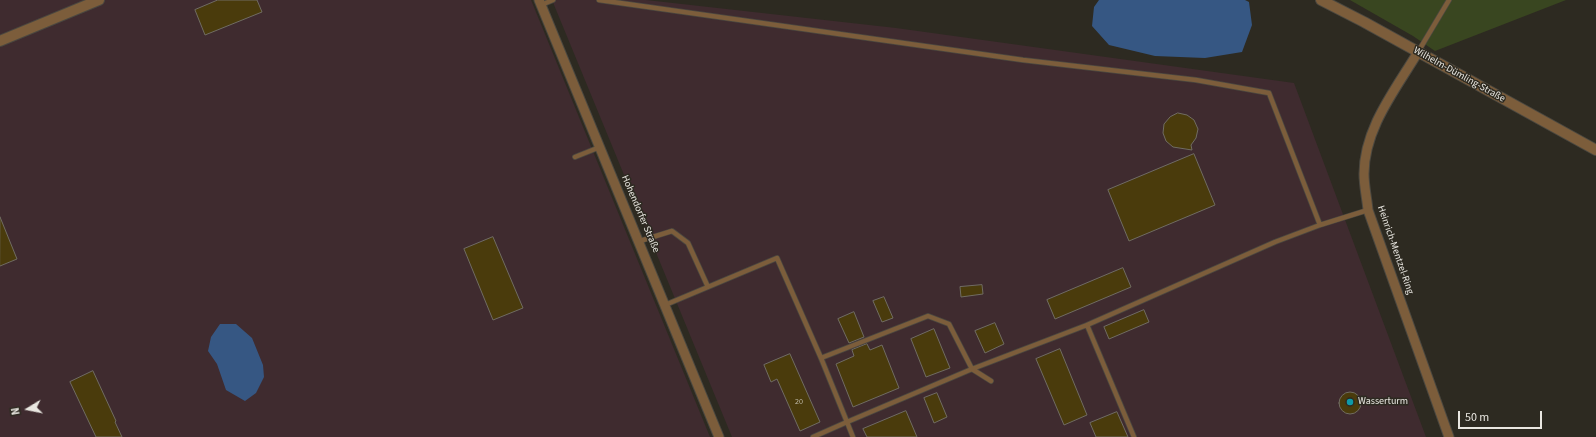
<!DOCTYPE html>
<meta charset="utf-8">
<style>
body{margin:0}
#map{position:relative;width:1596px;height:437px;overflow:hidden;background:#2d2a21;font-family:"Source Sans 3",sans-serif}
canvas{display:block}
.north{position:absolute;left:8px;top:389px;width:40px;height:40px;-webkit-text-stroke:3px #2d2a21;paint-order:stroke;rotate:260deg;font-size:11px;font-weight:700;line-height:16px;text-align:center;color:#e9e7e1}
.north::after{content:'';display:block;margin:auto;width:14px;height:18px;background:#e9e7e1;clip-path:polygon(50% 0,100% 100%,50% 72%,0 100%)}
.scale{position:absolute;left:1458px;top:411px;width:84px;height:18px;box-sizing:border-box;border:2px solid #e9e7e1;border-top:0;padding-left:5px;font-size:12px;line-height:14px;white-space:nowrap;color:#e9e7e1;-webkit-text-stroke:3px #2d2a21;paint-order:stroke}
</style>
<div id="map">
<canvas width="1596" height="437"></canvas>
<div class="north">N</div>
<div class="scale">50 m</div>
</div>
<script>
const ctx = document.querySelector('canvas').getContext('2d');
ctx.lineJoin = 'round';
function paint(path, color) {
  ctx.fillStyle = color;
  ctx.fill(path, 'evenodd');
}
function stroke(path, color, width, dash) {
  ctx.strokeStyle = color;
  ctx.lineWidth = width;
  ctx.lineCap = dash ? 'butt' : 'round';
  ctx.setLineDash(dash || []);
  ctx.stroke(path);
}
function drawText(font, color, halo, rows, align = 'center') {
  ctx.font = font + ' "Source Sans 3",sans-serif';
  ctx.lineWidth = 3;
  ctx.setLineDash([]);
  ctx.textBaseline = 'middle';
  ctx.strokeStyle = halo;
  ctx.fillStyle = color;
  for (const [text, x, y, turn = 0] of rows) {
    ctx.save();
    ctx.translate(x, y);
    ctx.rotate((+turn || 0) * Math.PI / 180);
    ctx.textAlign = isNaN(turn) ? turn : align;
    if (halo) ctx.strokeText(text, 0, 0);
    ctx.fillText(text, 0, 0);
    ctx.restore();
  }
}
const industrial = new Path2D(`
 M0,0H531L710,437H0Z
 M552,0H646L896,28L1294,83L1426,437H732Z`);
const green = new Path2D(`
 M1350,0H1566L1435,51L1413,36Z`);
const water = new Path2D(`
 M1099,0H1245L1249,2L1252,25L1242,52L1205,58L1155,56L1109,45L1092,26L1094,7Z
 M220,324H236L252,338L263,365L264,377L256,393L245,401L226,390L217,364L208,351L211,337Z`);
const building = new Path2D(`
 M218,0H257L262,12L205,35L195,10Z
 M1178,113L1187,115L1194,120L1198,129L1196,138L1191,145L1192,150L1173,147L1166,141L1163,133L1164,124L1170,117Z
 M1194,154L1215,205L1129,241L1108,190Z
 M0,217L17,259L0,266Z
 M493,237L523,308L493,320L464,249Z
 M1123,268L1131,287L1055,319L1047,300Z
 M982,285L983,294L961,297L960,287Z
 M884,297L893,318L882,322L873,301Z
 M1144,310L1149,322L1109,339L1104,327Z
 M854,312L864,337L849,343L838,319Z
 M995,323L1004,344L985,353L975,331Z
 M934,329L950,368L926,377L911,339Z
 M867,344L870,350L882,345L899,388L853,407L836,364L854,356L852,350Z
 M1060,349L1087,415L1064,425L1036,359Z
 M790,354L820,422L800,431L777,379L771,382L764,365Z
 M93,371L116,421L115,422L122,437H96L70,382Z
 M1339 403a11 11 0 1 1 22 0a11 11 0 1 1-22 0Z
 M937,393L947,417L934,423L924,398Z
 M906,411L917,437H867L863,429Z
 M1117,412L1128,437H1096L1090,423Z`);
const service = new Path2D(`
 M599,0L1023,60L1196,80L1269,93L1320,225
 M541,5L553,0
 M1418,52L1449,0
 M575,157L600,147
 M640,241L672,231L688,243L708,287
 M665,305L777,258L821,358L847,422L972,369L1087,325
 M821,358L928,316L949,324L972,369L991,381
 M813,437L847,422L853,437
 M1134,437L1087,325L1275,242L1320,225L1368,210`);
const minor = new Path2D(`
 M539,0L719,437
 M1418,52C1396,89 1364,128 1364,174C1364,186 1367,199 1368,210L1449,437`);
const tertiary = new Path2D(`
 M1321,0L1364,22L1596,150
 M0,41L99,0`);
const markers = [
 [1350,402,4,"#0f9aa8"]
];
const numberNames = [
 ["20",799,402]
];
const streetNames = [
 ["Wilhelm-Dümling-Straße",1459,75,29],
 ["Hohendorfer Straße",640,214,67],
 ["Heinrich-Mentzel-Ring",1395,250,71]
];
const poiNames = [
 ["Wasserturm",1358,402]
];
paint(industrial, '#3f2b2f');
paint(green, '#394620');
paint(water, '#365783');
paint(building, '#4a3b0c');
stroke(building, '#706c62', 1);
stroke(service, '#4b4840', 6);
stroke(minor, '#4b4840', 11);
stroke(tertiary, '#4b4840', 12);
stroke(service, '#7c5d3b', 4.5);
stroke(minor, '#7c5d3b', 9);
stroke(tertiary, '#7c5d3b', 10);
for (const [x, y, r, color] of markers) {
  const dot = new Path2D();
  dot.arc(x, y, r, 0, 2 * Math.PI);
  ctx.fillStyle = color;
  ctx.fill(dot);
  stroke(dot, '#2d2a21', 1.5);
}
drawText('8px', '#c1bcac', null, numberNames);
drawText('10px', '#e9e7e1', '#2d2a21', streetNames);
drawText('10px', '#e9e7e1', '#2d2a21', poiNames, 'left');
</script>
